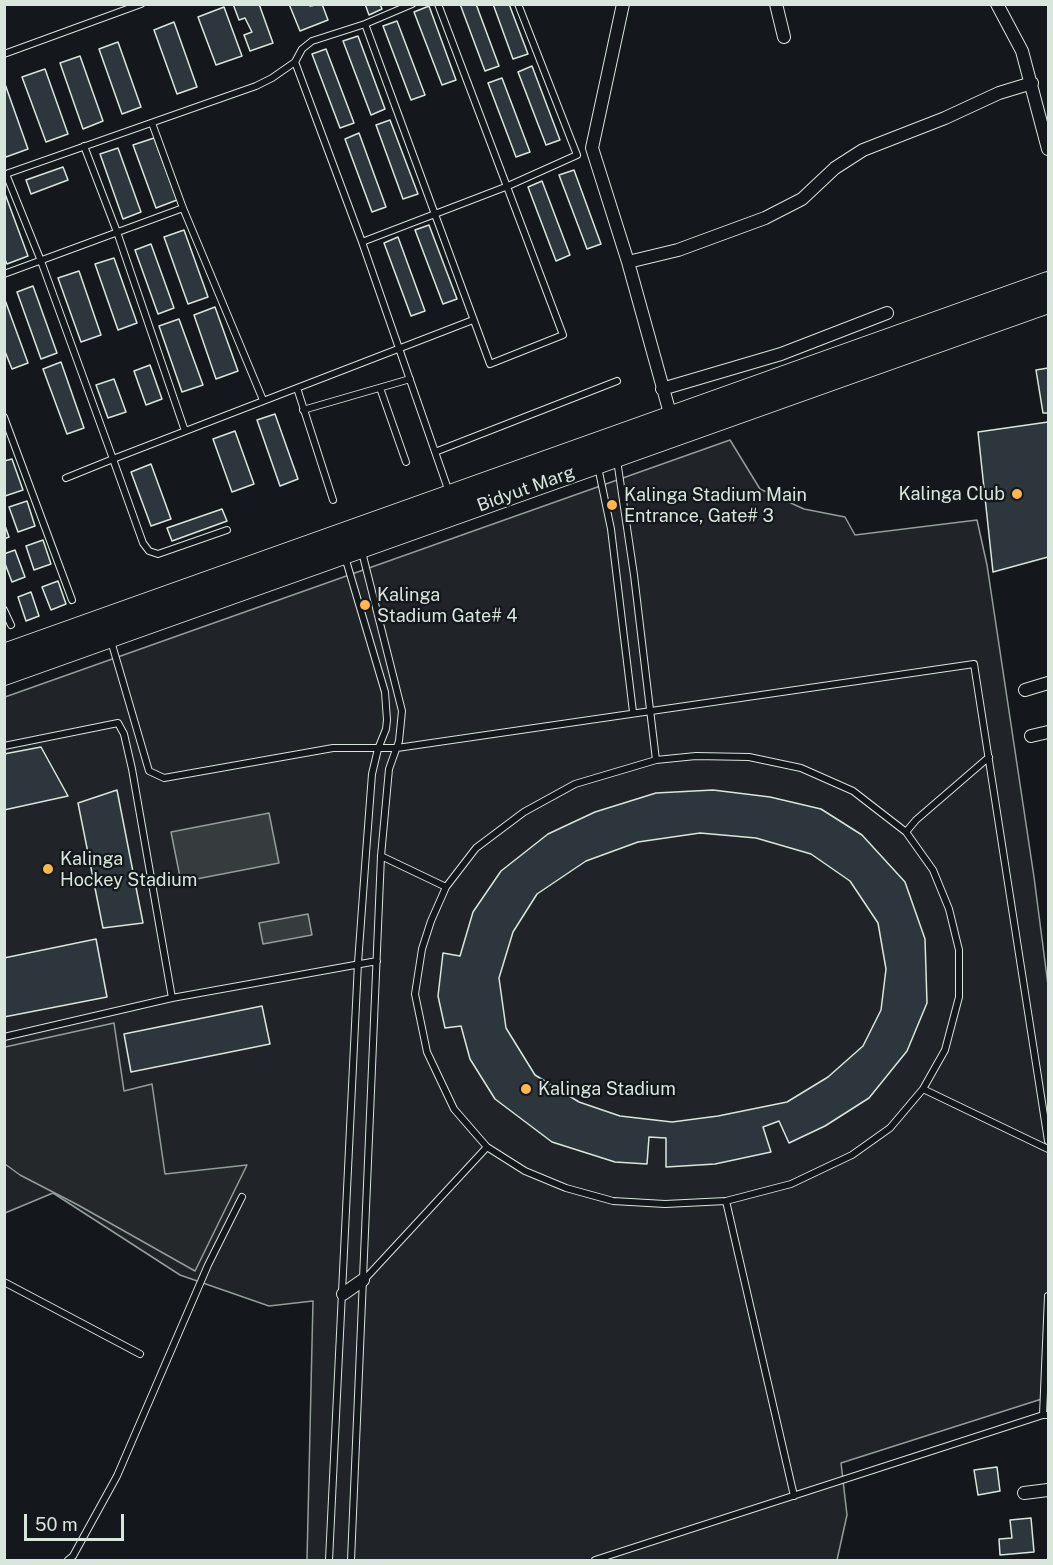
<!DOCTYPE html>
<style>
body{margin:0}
#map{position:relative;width:1053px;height:1565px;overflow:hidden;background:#14181c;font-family:"Public Sans",sans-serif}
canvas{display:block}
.frame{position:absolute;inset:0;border:6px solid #d8e6dc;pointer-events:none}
.scale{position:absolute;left:24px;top:1514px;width:100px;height:27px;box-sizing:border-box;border:3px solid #d8e6dc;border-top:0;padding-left:8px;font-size:18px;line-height:21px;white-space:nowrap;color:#d8e6dc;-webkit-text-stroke:4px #14181c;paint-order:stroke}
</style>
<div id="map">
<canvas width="1053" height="1565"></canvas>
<div class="frame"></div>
<div class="scale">50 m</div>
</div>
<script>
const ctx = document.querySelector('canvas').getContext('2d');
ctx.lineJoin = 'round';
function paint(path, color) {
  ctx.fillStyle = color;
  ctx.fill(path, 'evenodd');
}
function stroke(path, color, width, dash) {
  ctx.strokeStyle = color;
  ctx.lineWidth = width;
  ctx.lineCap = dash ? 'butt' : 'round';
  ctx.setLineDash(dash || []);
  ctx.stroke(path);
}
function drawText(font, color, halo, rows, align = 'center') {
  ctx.font = font + ' "Public Sans",sans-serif';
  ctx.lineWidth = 4.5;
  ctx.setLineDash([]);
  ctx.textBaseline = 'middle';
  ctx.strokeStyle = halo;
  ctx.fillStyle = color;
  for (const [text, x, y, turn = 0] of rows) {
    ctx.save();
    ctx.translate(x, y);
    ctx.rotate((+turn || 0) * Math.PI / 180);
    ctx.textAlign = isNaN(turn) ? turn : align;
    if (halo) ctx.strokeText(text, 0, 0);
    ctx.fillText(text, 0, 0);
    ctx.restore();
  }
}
const green = new Path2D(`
 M730,440L760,489L804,509L845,517L855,535L977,520L987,565L1034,877L1048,985V1397L841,1463L847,1515L837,1560H307L313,1301L269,1306L180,1275L53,1193L5,1213V697Z`);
const parking = new Path2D(`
 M114,1023L124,1091L152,1084L165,1174L247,1165L195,1271L78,1205L20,1175L5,1164V1047Z`);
const water = new Path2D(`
 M269,813L279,863L181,882L171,832Z
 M308,914L312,935L263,944L259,923Z`);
const building = new Path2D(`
 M233,4H259L273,43L250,51L244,35L252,32L245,18L239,20Z
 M289,4H310V6L322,4L328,20L300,31Z
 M365,4H380L382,9L369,15Z
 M460,4H476L499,66L485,71Z
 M493,4H509L528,54L513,59Z
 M429,6L456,80L442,85L414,12Z
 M224,7L242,56L216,65L198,17Z
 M397,21L425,95L411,100L383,26Z
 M174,22L197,87L177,94L154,30Z
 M358,36L385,109L371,115L343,41Z
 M118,42L141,107L122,114L99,49Z
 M326,49L354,123L340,128L312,54Z
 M80,56L103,121L83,129L60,63Z
 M532,66L560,140L546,145L518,72Z
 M45,69L68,134L46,142L22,77Z
 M502,78L530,152L516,157L488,83Z
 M5,84L28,149L6,157L4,152Z
 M390,120L418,194L403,199L376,125Z
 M359,133L386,207L372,212L345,139Z
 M154,138L177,200L156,208L133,145Z
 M118,148L141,212L123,219L100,154Z
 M63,167L68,180L31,194L26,180Z
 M574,170L601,244L587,249L559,175Z
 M542,181L570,255L556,261L528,187Z
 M4,191L28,256L7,264L4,257Z
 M429,225L457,299L443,304L415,230Z
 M184,230L208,297L188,304L164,237Z
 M398,237L425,311L411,316L384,243Z
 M151,244L174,308L158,314L135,250Z
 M114,258L137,323L118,330L95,264Z
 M79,271L101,335L81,342L58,278Z
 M33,286L57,353L41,359L17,292Z
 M5,300L28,363L12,369L4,349Z
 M215,307L238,371L216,379L194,315Z
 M179,319L203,385L182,392L159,326Z
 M61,362L84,428L67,434L43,369Z
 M150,365L162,399L146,405L134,371Z
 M1048,368V413H1043L1036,370Z
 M114,379L126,412L108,418L96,385Z
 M275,414L298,479L280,486L257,420Z
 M1048,422V557L993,572L978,432Z
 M235,431L254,484L232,492L213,439Z
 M12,459L23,490L5,496L4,461Z
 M151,464L171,519L151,526L131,472Z
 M27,501L35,526L18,532L9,507Z
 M222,509L227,521L172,541L167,528Z
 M4,523L9,537L4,539Z
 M43,540L51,564L34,570L26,546Z
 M15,550L25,577L12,582L4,561V554Z
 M58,581L66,604L51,610L42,587Z
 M31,592L39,616L26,621L18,597Z
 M41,747L68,796L4,810V754Z
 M117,790L143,923L103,928L78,803Z
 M713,790L770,797L821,809L862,835L905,882L925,939L927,1003L907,1051L869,1098L825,1126L789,1143L779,1121L763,1127L771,1152L715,1164L666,1167V1138L649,1137L647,1164L615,1162L552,1142L495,1099L470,1059L461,1026L445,1028L438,996L443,953L460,956L473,912L501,871L548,834L595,812L656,793ZM700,833L756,838L811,854L850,881L878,923L886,969L881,1010L863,1046L828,1077L787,1102L718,1116L672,1122L620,1116L579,1102L535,1075L506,1028L499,978L513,932L537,894L586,861L638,842Z
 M96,939L107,997L4,1017V958Z
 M262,1006L270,1044L131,1072L124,1034Z
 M997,1467L1000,1491L978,1495L974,1470Z
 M1031,1518L1034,1552L1000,1555L999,1539L1012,1538L1010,1520Z`);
const lane = new Path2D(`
 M412,4L365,24L312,41L302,49L295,62L272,78L256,86L6,174L41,261L113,459L473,320
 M365,24L490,364L563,335L438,4
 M4,54L141,4
 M295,62L362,242L449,492
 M152,123L183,208L263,400
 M84,146L117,232L185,431
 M362,242L508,186L577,155L518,4
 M4,274L183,208
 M297,388L333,500
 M380,388L406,462
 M303,410L410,379
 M4,417L72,600
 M435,452L617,381
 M617,460L634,575L656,760
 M598,467L611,529L633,712
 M66,478L113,459L143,543L149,551L158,554L227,530
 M4,610L11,625
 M111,641L149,771L164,778L333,748H397L974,664L1048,1141
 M4,746L118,723L124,734L132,769L172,998
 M906,832L916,820L989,757
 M381,856L446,887
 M4,1037L172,998L377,961
 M923,1089L1048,1149
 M726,1201L791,1184L852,1155L890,1128L923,1089L945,1050L959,997V950L949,909L933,870L906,832L853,791L801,768L749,757L696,756L656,760L575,784L524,812L476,848L446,887L431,921L422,949L415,994L427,1052L454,1109L487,1147L525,1171L566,1188L613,1201L665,1204L726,1201L794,1496
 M364,1280L487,1147
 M4,1282L140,1354
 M1043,1415L1048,1296
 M68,1560L73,1556L117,1476L208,1265L242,1197
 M329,1560L358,963L366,853L372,774L378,749L386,729L387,720L385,692L345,557
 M351,1560L381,856L389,769L399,741L402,711L362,552
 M595,1560L1043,1415H1048`);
const street = new Path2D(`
 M623,4L592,148L628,262L671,417
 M776,4L784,37
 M997,4L1022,51L1048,149
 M628,262L678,250L765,218L802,199L835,168L863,150L945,118L999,93L1032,83
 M662,389L781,354L887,313
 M1025,690L1048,683
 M1031,736L1048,732
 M343,1294L363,1280
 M1024,1493L1048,1490`);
const primary = new Path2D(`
 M4,654L1048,282
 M4,675L1048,303`);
const markers = [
 [1017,494,6,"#ffb74d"],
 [612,505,6,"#ffb74d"],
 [365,605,6,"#ffb74d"],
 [48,869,6,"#ffb74d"],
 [526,1089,6,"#ffb74d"]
];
const streetNames = [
 ["Bidyut Marg",526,489,-20]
];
const poiNames = [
 ["Kalinga Club",1005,494,"right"],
 ["Kalinga Stadium Main",624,495],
 ["Entrance, Gate# 3",624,516],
 ["Kalinga",377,595],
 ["Stadium Gate# 4",377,616],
 ["Kalinga",60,859],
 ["Hockey Stadium",60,880],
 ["Kalinga Stadium",538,1089]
];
paint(green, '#202428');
stroke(green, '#939e99', 1.5);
paint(parking, '#24282b');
stroke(parking, '#939e99', 1.5);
paint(water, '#363b3e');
stroke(water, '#939e99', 1.5);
paint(building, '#2c363c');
stroke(building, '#d8e6dc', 1.5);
stroke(lane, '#d8e6dc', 8);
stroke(street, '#d8e6dc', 14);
stroke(primary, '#d8e6dc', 22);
stroke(lane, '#14181c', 6);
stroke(street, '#14181c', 12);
stroke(primary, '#14181c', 20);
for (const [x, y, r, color] of markers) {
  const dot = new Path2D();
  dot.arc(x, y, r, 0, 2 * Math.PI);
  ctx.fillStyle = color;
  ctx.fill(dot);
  stroke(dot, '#14181c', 2);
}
drawText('18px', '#d8e6dc', '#14181c', streetNames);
drawText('18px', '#d8e6dc', '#14181c', poiNames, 'left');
</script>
